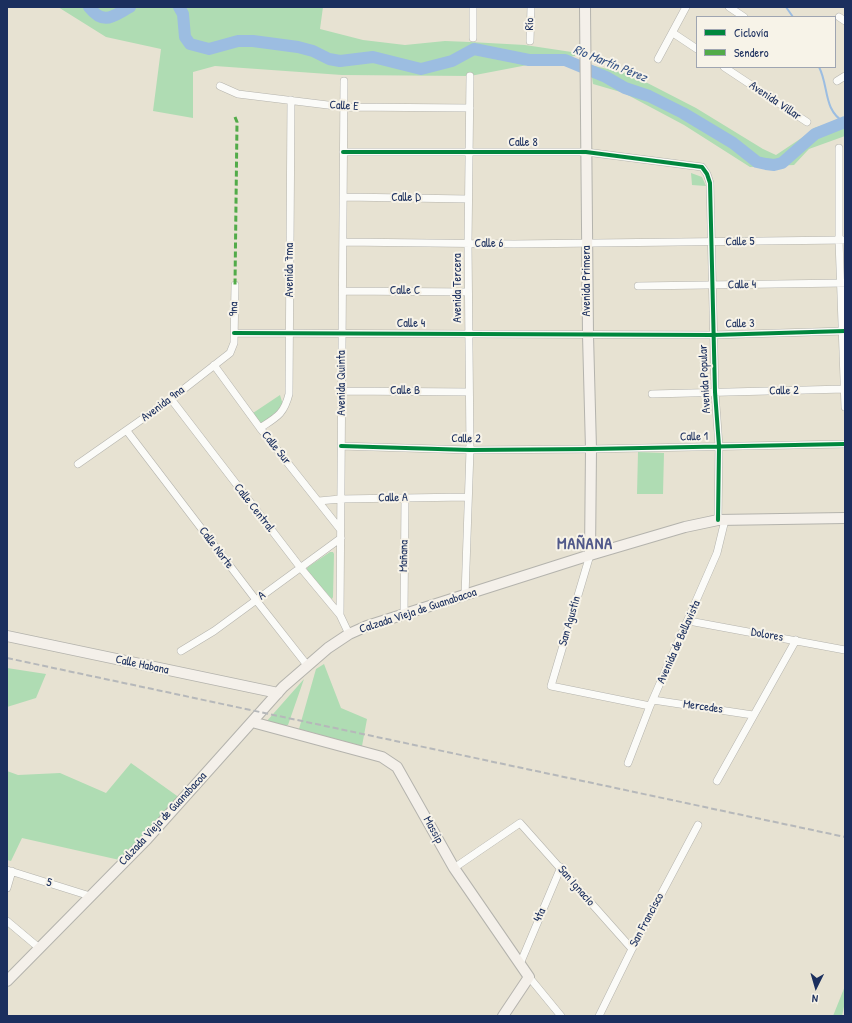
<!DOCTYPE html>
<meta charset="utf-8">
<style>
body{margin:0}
#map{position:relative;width:852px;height:1023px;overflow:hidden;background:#e7e2d2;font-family:"Patrick Hand",sans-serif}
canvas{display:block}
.frame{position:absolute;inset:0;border:8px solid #1b2f5e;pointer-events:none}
.legend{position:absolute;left:696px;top:16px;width:140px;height:52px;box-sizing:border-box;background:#f7f3e8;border:1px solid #9fa5b1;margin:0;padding:5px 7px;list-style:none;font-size:12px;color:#1b2f5e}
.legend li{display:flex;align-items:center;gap:8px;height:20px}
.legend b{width:20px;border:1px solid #9fa5b1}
.north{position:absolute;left:796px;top:967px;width:40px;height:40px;-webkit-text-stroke:3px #f7f3e8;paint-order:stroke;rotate:185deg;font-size:11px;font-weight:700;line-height:16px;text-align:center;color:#1b2f5e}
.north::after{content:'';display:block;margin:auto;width:14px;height:18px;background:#1b2f5e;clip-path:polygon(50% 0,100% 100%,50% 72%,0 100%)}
</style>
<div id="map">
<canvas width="852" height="1023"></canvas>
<div class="frame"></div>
<ul class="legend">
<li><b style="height:5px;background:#00873e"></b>Ciclovía</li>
<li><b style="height:5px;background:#52ab49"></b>Sendero</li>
</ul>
<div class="north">N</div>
</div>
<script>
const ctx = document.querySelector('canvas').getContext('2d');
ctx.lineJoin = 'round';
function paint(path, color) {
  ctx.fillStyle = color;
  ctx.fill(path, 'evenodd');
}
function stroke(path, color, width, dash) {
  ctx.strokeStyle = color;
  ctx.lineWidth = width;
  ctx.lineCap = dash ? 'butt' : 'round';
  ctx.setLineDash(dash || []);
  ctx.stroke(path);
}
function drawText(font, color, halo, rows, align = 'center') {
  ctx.font = font + ' "Patrick Hand",sans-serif';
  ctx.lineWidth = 4;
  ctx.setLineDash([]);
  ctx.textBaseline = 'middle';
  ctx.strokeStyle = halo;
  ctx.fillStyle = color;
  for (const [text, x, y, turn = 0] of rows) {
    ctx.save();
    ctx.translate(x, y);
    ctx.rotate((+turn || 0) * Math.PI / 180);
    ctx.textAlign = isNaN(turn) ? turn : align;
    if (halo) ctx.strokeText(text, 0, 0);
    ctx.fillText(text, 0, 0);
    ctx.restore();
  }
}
const green = new Path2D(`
 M58,7H323L320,29L363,40L405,45L445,41L470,42L525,45L585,54L470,76L342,75L215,66L193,72V118L153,111L161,49L106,37Z
 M590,65L630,74L696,108L763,149L776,155L806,135L814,128L845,118V136L809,149L794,165L750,167L684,125L624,93L593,84Z
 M691,173L702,177L706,186L692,185Z
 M280,395L284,408L261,426L253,413Z
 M638,452L664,453L663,494H637Z
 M330,552H333L334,554L333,597L332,599L306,570L308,567Z
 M324,664L341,708L367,719L362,746L299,729L316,669Z
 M7,668L46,674L36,698L7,707Z
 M304,679L288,725L279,726L266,722Z
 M131,763L180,798L173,802L124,861L22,838L11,861L7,860V771L18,775L60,773L106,793Z
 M845,986V1002L842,1016H833Z`);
const stream = new Path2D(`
 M786,7L793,17
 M819,67C829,86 823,110 844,122`);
const river = new Path2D(`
 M89,7C104,26 113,16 130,7
 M179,7L183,14L185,37L190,44L209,49L238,41H253L298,47L313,51L329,59L340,61L373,57L421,69L452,61L474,49L529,60H565L606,77L625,88L649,96L683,113L733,143L757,162L766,164L774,165L782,163L815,134L845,122`);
const street = new Path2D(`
 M473,7V38
 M729,7L744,17
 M839,17L845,21
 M673,33L697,49
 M530,41L531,7
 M658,59L686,7
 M724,67L807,122
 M344,81L340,615L349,634
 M837,81L845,76
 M220,86L238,94L344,107L470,108
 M839,148V240L845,407
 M343,152H586L702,167L707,174L710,183L715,392L719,446L718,520
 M344,197L468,199
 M343,242L514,244L845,240
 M638,286L845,283
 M343,291L468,292
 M234,333L713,335L845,331
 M214,365L260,428L340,529
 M342,391L469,392
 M652,394L845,389
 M171,399L300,567L340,615
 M260,428C277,417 284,414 289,394L291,100
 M127,431L256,600L307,665
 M341,446L470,450L591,449L845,444
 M78,464L171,399L230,353L234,343L235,285
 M319,501L340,499L467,497
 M590,555L551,686L650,706
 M465,596L470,450L468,244L470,76
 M404,615L405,498
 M689,621L845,650
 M181,651L214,631L341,538
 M653,700L753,715
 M628,763L650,706L717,553L725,520
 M717,781L796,640
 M454,868L520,823L632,949
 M7,870L90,896
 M7,888L12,871
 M7,921L38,947
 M520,964L561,867
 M529,977L561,1016
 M599,1016L632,949L698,825`);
const secondary = new Path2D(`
 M585,7L588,335L591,449L590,555
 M7,636L278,693
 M252,722L382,757L397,767L454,868L529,977L503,1016
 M7,981L147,839L283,687L328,648L349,634L367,626L590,555L685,527L718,520L845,518`);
const rail = new Path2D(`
 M7,658L845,837`);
const quiet = new Path2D(`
 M235,117L237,122L235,285`);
const cycleway = new Path2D(`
 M343,152H586L702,167L707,174L710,183L715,392L719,446L718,520
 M234,333L713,335L845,331
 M341,446L470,450L591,449L845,444`);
const streetNames = [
 ["Río",530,24,-89],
 ["Avenida Villar",775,101,34],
 ["Calle E",344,106,4],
 ["Calle 8",523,143],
 ["Calle D",406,198],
 ["Calle 5",740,242,-1],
 ["Calle 6",489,244],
 ["Avenida 7ma",290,270,-90],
 ["Avenida Primera",587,281,-90],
 ["Calle 4",742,285,-1],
 ["Avenida Tercera",458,288,-90],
 ["Calle C",405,291],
 ["9na",234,309,-89],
 ["Calle 4",411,324],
 ["Calle 3",740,324,-1],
 ["Avenida Popular",705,379,-93],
 ["Avenida Quinta",342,383,-90],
 ["Calle B",405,391],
 ["Calle 2",784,391,-1],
 ["Avenida 9na",163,404,-37],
 ["Calle 1",694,437,-1],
 ["Calle 2",466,439,1],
 ["Calle Sur",276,448,51],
 ["Calle A",393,498,-1],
 ["Calle Central",254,508,52],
 ["Calle Norte",216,548,53],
 ["Mañana",404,556,-89],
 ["A",262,596,-37],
 ["Calzada Vieja de Guanabacoa",418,611,-18],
 ["San Agustín",570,621,-74],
 ["Dolores",767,635,10],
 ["Avenida de Bellavista",679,642,-66],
 ["Calle Habana",142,665,12],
 ["Mercedes",703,707,8],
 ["Calzada Vieja de Guanabacoa",163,819,-47],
 ["Massip",433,830,61],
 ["5",49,883,17],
 ["San Ignacio",576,886,49],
 ["4ta",540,915,-67],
 ["San Francisco",647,920,-62]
];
const waterNames = [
 ["Río Martín Pérez",610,64,22]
];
const districtNames = [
 ["MAÑANA",585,545]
];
paint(green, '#afdcb3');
stroke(stream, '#9cbde1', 2);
stroke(river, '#9cbde1', 12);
stroke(street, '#b4b3ad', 8);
stroke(secondary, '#b4b3ad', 12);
stroke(street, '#fbfbf8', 7);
stroke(secondary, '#f4f0ea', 10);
stroke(rail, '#b6b8ba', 2, [6, 3]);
stroke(quiet, '#52ab49', 3, [6, 3]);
stroke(cycleway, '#00873e', 4);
drawText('12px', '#1b2f5e', '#f7f3e8', streetNames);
drawText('italic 13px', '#385587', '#f7f3e8', waterNames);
ctx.letterSpacing = '1px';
drawText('bold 16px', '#51598a', '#f7f3e8', districtNames);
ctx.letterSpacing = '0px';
</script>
